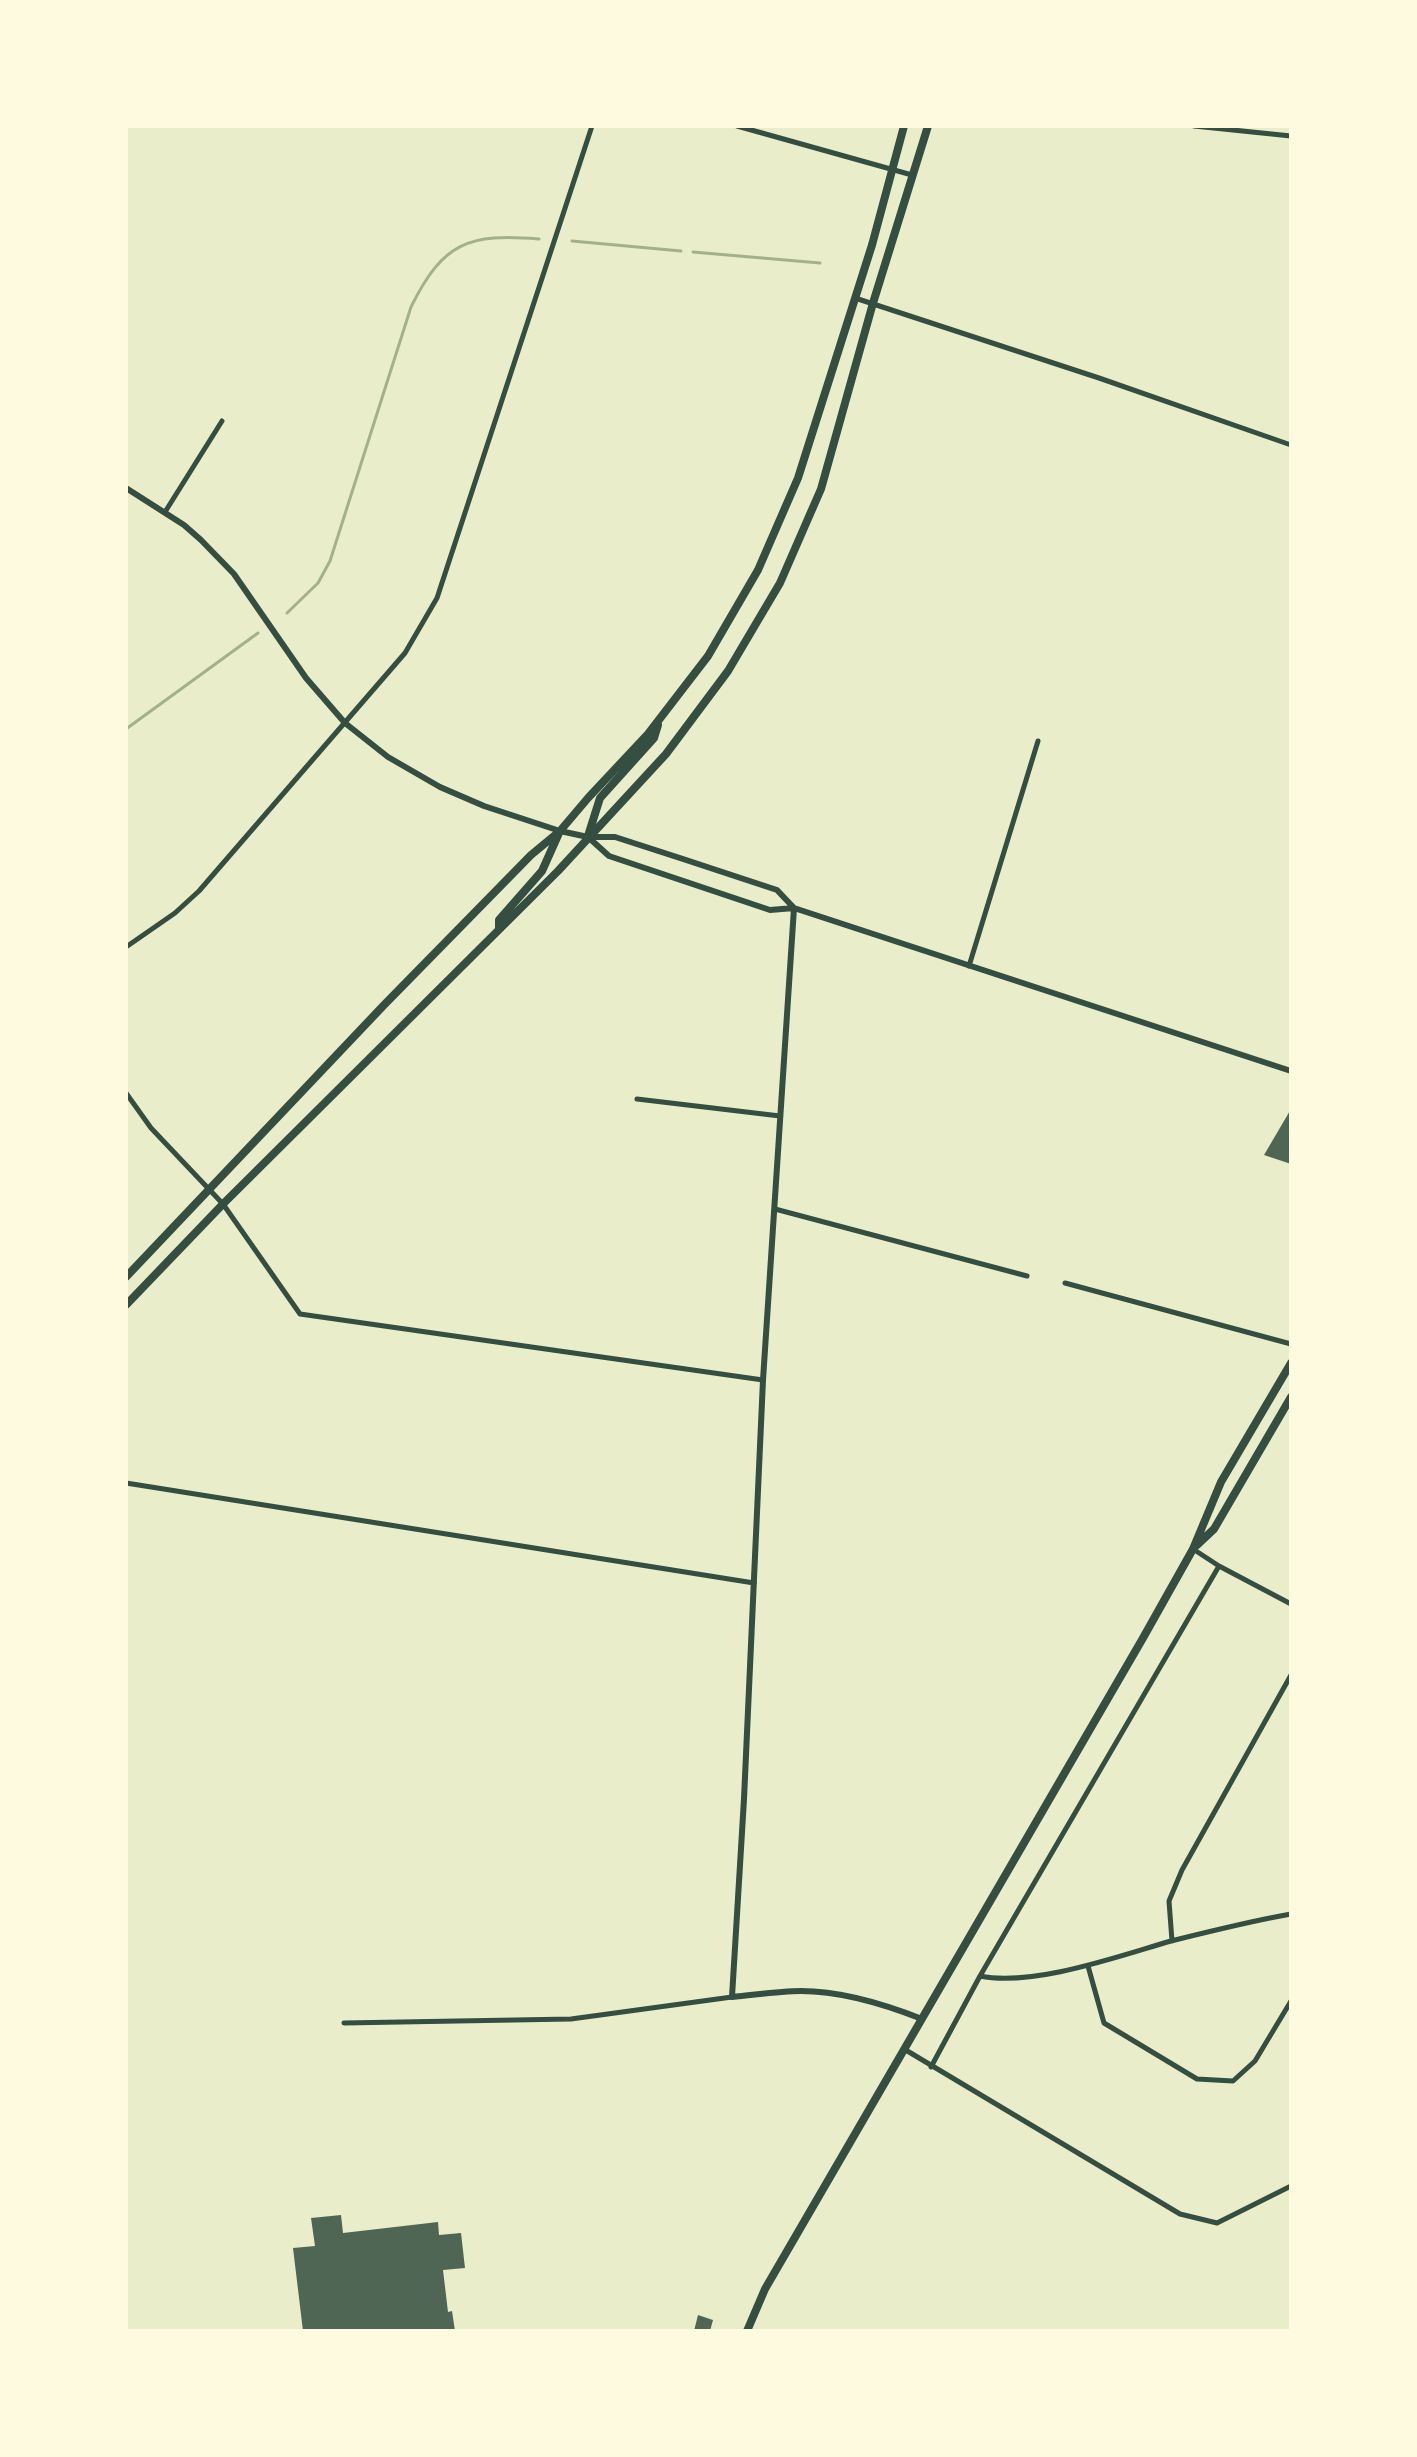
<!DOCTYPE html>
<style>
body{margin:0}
#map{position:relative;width:1417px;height:2457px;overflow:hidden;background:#e9edc9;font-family:Helvetica,sans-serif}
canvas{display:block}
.frame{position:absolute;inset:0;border:128px solid #fefae0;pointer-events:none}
</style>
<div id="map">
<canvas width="1417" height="2457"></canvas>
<div class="frame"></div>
</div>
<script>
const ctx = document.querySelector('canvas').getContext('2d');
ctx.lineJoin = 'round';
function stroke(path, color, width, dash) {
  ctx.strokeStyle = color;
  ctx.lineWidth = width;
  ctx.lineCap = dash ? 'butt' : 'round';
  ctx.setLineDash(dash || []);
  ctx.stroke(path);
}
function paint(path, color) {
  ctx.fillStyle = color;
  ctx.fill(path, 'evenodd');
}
const stream = new Path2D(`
 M572,241L681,251
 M693,252L820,263
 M287,613L318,583L330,561L411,307C443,242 469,233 539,239
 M126,729L258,633`);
const building = new Path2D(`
 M1291,1109V1164L1264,1155Z
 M341,2215L343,2233L438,2222L439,2235L461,2233L465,2268L443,2270L448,2312L452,2311L455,2331H303L293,2248L315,2246L311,2218Z
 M698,2315L713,2320L710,2331H694Z`);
const minor = new Path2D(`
 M737,126L912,175
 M1194,126L1291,136
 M855,298L1099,378L1291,445
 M165,512L222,421
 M126,947L175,913L199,891L405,653L437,598L592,126
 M969,966L1038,741
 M126,1093L151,1128L223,1204L300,1314L763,1380
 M637,1099L780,1116
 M775,1209L1027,1276
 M1065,1283L1291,1344
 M126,1483L754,1583
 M1193,1549L1219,1566L1291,1604
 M1172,1941L1169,1901L1182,1870L1291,1675
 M1088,1966L1104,2023L1197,2079L1233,2081L1255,2061L1291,2001
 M980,1976C1033,1987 1119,1956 1171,1941C1211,1931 1251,1921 1291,1914
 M344,2023L571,2019L732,1997
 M904,2049L1180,2214L1217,2223L1291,2186
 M931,2067L980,1976L1219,1566`);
const tertiary = new Path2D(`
 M126,488L184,525L201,540L234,574L306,678L345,723L388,757L440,787L484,806L560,831L588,837H615L683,859L777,890L794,908
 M588,837L609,856L770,910L794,908L1291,1071
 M794,908L763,1380L744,1799L732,1997C755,1995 778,1991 801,1991C841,1991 884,2004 922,2019`);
const primary = new Path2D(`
 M588,836L600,798L654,738L658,725
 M499,928V920L542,871L559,833
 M126,1277L384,1005L531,855L560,831L588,798L648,734L708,656L758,570L798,478L872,245L904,126
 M126,1305L223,1204L558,871L666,754L728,671L780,583L821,489L873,303L928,126
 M1197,1545L1214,1529L1291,1397
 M747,2331L765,2289L1143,1638L1193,1549L1221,1482L1291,1363`);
stroke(stream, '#a3b18a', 3);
paint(building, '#4f6655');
stroke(minor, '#344e41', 5);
stroke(tertiary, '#344e41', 6);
stroke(primary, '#344e41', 8);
</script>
